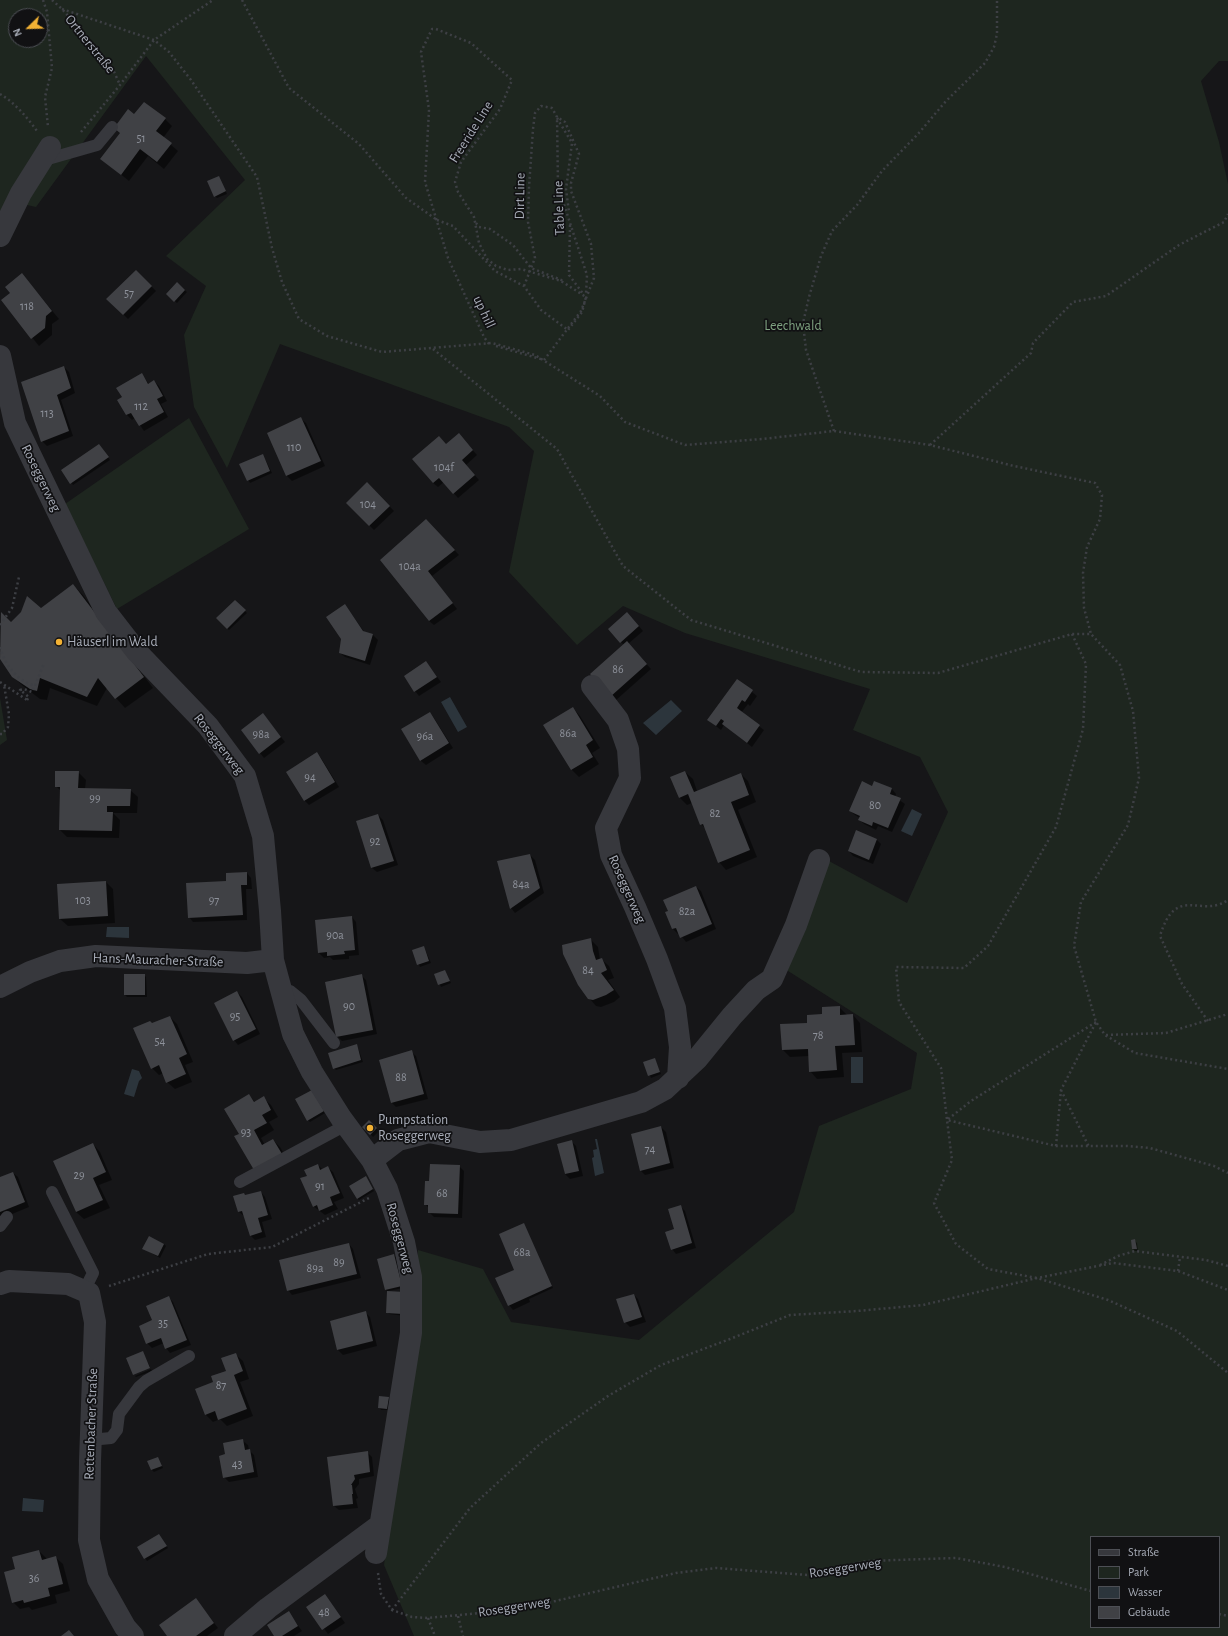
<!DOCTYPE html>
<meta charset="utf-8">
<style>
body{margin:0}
#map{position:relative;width:1228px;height:1636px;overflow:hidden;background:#161618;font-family:"Alegreya Sans",sans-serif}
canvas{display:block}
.legend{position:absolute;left:1090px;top:1536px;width:130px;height:92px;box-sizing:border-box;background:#111113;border:1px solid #4d4f55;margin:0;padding:5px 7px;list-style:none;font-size:12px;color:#a8adb8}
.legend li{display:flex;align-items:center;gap:8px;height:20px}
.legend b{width:20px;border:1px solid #4d4f55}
.north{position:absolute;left:8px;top:8px;width:40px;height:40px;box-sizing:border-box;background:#111113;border:1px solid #4d4f55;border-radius:50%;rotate:247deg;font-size:11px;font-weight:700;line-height:16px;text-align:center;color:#a8adb8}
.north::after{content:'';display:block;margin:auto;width:14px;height:18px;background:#f2b134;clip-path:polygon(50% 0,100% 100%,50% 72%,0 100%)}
</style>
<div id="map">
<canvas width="1228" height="1636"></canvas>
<ul class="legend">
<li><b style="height:5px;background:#37383d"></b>Straße</li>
<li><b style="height:11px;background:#1e261f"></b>Park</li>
<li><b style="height:11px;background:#2c353c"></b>Wasser</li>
<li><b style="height:11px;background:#404145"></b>Gebäude</li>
</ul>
<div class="north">N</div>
</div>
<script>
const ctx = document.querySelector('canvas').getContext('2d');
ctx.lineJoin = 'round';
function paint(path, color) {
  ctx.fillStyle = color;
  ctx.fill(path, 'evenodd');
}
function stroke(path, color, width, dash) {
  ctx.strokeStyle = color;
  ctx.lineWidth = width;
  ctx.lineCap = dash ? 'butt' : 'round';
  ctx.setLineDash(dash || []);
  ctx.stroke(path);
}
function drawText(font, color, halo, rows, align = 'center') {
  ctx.font = font + ' "Alegreya Sans",sans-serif';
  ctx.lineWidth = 3.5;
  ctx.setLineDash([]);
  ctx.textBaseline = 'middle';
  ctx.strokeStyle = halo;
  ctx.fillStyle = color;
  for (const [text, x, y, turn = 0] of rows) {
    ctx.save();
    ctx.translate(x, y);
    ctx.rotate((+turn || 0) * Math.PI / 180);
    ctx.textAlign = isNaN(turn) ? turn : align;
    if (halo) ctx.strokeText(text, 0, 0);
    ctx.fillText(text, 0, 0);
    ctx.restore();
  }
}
const green = new Path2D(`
 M0,0H1228V61H1219L1201,81L1219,142L1228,184V1636H414L384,1565L418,1332V1250L483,1269L511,1322L639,1340L794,1212L819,1126L911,1089L917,1053L785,969L827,860L907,903L948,812L920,757L853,730L870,689L685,633L623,606L577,645L509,572L534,451L509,427L280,344L227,468L194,407L184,335L206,286L166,256L245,180L146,56L36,207L9,201L0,212ZM16,16H40V40H16ZM1091,1537H1219V1627H1091Z
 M189,418L249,529L117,609L65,504Z
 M0,698L7,740L0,745Z`);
const water = new Path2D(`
 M450,697L467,727L458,732L441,702Z
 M671,700L682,711L656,735L643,723Z
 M912,809L922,814L912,836L901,831Z
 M107,927H129V938L106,937Z
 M851,1057H863V1083H851Z
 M132,1069L139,1071L142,1078L139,1081L134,1097L124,1094Z
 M595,1139H597L604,1173L595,1176L592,1158L594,1157L593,1150L597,1149Z
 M23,1498L44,1500L43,1512L22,1511Z`);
const shadow = new Path2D(`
 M134,116L165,119L172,126L163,138L178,151L164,169L148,156L129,181L102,159Z
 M219,177L227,194L217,198L215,196Z
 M136,271L156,291L128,319L108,299Z
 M22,274L59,319L52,324V335L39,346L2,300L11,293Z
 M177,284L187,292L177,303L167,294Z
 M64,367L69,372L75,393L61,400L73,436L47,446L42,441Z
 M142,375L149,384L154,381L159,386L167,401L161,404L168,417L144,431L135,418L132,420L127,415L119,400L123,398Z
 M301,419L306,423L325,466L292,481L287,476L268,433Z
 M463,439L477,455L466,465L479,480L458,498L444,482L438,487L433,483L447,445Z
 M101,447L110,460L73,485L62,471Z
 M263,455L272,473L250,483L240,465Z
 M367,483L394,511L374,530L347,503Z
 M426,520L459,555L432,576L457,609L434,625L429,621Z
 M73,585L83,595L153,688L125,708L107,688L97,706L50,688L47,700L40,699L23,686L12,676L0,658L1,614L11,623L41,609Z
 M235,601L247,613L229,630L217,618Z
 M345,605L365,633L373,635L378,640L370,665L345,657L340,653Z
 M632,618L643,631L628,644L651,669L615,701L611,696L624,645L621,642Z
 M426,662L441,682L419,696L415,691Z
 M737,680L757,696L750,706L748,704L741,713L764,730L752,747L724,725L721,730L708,720Z
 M573,708L580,716L600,748L592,753L599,764L579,777L572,770Z
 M430,713L434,718L453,748L426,765L421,761L402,730Z
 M267,719L285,742L264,758L260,753Z
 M317,754L321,758L339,787L309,805L305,801L287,772Z
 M78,772L86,780L85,789L130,790L138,797L137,813H113L120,820L119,838L67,837L60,830L61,791L56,786Z
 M685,772L693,779L697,791L741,774L748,781L756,802L738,810L757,857L726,870L719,862L706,829L701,824L692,803L687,805L679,797Z
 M875,782L892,789L896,794L895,797L905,804L892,832L878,826L876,830L864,824L859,819L860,818L855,815L850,811L873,787Z
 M378,815L383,820L398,865L377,872L372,868L357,822Z
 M877,840L881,844L873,864L853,856L849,851Z
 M530,855L535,860L544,893L515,913L511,908Z
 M247,873L251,878L252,889H246L247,920L193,922L189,917Z
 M106,882L113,889L115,923L68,926L60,919Z
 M696,887L701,891L716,929L686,942L679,933L678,934L673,929L666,913Z
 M352,917L356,922L359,955L349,956V959L333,960L330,957L324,958L319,953Z
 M590,939L598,947L600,960L601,959L609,966L614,978L608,980L620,997L614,1002L601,1007L596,1006L589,998Z
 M424,947L431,963L420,967L413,950Z
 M445,971L451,983L441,987L435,974Z
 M144,975L146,977L147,997H127L125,995Z
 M361,975L366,980L377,1034L342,1041L337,1036Z
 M237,992L242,997L260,1034L238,1045L234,1040Z
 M839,1007L847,1015H853L860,1023L862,1052L842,1053L844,1077L817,1079L810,1071L809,1056L790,1057L783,1050L823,1015Z
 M170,1017L177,1024L193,1062L185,1065L192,1082L175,1089L167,1082L164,1073L159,1075L152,1068L153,1024Z
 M356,1045L358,1048L363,1062L336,1070L334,1068Z
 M411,1052L416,1056L428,1099L396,1107L392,1103Z
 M655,1059L661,1074L651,1078L645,1063Z
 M311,1091L325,1113L310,1122L308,1120Z
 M249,1095L255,1102L263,1098L271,1105L278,1117L269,1122L274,1130L261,1138L265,1145L273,1140L280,1147L288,1161L240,1134Z
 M369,1121L379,1131L373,1137L364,1127Z
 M661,1127L666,1132L674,1168L645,1175L641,1171Z
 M572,1142L576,1146L583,1176L570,1179L565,1174L558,1145Z
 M93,1144L100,1152L112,1180L99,1185L110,1208L84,1219L76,1212L54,1161Z
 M318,1165L323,1170L328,1168L333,1172L344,1198L334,1202L338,1209L325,1215L313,1206L308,1176Z
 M459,1166L464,1171L462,1218L434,1217L429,1212V1208L425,1204L430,1182Z
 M13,1173L18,1177L29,1207L0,1219V1178Z
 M367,1179L374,1191L359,1200L357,1198Z
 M261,1192L265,1197L272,1219L262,1222L266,1237L255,1240L251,1236L244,1216L239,1212L246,1196Z
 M681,1207L685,1211L696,1248L676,1254L672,1249Z
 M524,1224L553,1288L529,1299L530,1302L513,1310L509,1305L514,1271Z
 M1135,1241L1137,1243L1138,1251H1135L1133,1249Z
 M164,1244L166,1246L160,1258L146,1250Z
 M349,1244L353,1249L361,1278L292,1295L288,1290Z
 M394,1255L396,1257L403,1288L388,1291L405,1316L389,1314L387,1312L388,1292L385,1289Z
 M634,1295L638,1299L646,1322L630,1327L625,1322Z
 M169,1298L173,1302L191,1345L170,1353L166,1348L164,1343L152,1348L147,1343L153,1321Z
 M365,1312L370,1317L377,1346L343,1355L338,1350L331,1321Z
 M143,1352L150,1367L134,1374Z
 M235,1354L243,1361L249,1379L240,1382L253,1416L227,1426L220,1419L213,1422L206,1415L215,1383L227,1372Z
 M151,1369L152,1371L136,1377L135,1376Z
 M388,1398L390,1400L389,1410H381L379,1407Z
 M243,1441L248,1445L249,1450L254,1455L258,1477L229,1482L224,1477L226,1455Z
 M367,1452L372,1457L374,1476L359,1479V1484L355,1489L358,1498L356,1499L358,1508L339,1510L334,1506Z
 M158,1458L163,1468L154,1472L152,1470Z
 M159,1535L168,1548L147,1561L138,1547Z
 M39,1551L47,1559L55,1557L63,1564L70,1591L55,1595L57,1603L32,1610L29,1607L20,1609L13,1602L16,1570Z
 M196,1599L218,1628L207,1636H168Z
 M329,1600L345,1623L328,1634L308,1607Z
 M289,1613L302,1631L294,1636H275Z`);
const building = new Path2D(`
 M144,102L166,118L156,131L172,143L157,162L140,149L121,175L100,159L120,133L114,128L128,109L134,114Z
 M219,176L226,191L214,197L207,181Z
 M136,270L152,286L123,315L106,299Z
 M22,273L52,311L46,316L45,328L31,339L1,300L10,293L5,287Z
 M177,282L185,290L174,302L166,294Z
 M64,366L71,388L57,395L69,431L41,442L21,382Z
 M142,373L148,384L154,380L163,396L157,399L164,412L139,426L131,413L126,415L117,400L122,397L116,388Z
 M301,417L321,461L286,476L267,433Z
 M459,433L473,450L462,460L475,475L453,494L439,478L433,483L412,459L439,436L446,444Z
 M99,444L109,457L70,484L61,470Z
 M263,454L270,471L247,481L239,464Z
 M367,482L390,506L369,526L346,503Z
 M426,519L455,550L428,571L453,603L429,621L380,560Z
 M73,584L144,677L115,699L98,678L87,697L40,678L37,691L30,689L12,677L0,659L1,612L11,622L21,612L27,596L41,608Z
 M235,600L246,610L227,629L216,618Z
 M345,604L363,631L373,634L365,661L339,653L341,639L326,617Z
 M627,612L639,626L620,643L608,629Z
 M627,641L647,664L610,697L590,674Z
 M426,661L437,677L414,692L404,676Z
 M737,679L753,690L745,702L742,700L737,708L760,725L747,743L722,724L724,721L721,719L716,726L707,720Z
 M573,707L593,740L586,745L593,757L571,770L543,725Z
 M430,712L449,743L420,761L401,729Z
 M263,713L281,737L259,754L241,730Z
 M317,752L335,782L304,801L286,772Z
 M55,771H79L78,788L131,789L130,806H107V812H113L112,831L59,830L60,787H55Z
 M685,771L694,792L741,773L749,795L731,802L750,850L718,863L703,824L700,825L688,794L679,798L670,777Z
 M862,781L872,786L874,781L892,788L890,794L901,798L888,828L873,822L872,826L858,820L860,816L849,811Z
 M378,814L394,861L371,868L356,821Z
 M856,830L877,839L869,860L848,851Z
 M530,854L540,888L510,909L497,861Z
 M247,872V885H241L243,915L188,918L186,883L226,881V873Z
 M106,881L108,916L59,919L57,884Z
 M696,886L712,924L680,938L676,928L672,929L665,912L668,911L663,900Z
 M352,916L355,950L344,951L345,954L327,956V952L318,953L315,920Z
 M591,938L593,951L596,960L602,958L607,970L601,973L614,990L606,995L593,1000L588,999L578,985L563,954L562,945Z
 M424,946L429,961L417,965L412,950Z
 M445,970L450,981L438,985L434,974Z
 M124,974H145V995H124Z
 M362,974L373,1030L336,1037L325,982Z
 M237,991L256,1029L233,1041L214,1003Z
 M840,1006V1015L853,1014L855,1045L835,1046L837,1070L809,1072L808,1049L782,1050L780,1024L807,1023V1015L822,1014V1007Z
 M170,1016L187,1054L179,1058L186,1074L166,1083L159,1065L151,1069L133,1028L150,1021L152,1023Z
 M357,1044L361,1060L333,1069L328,1053Z
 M412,1050L424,1094L391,1103L379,1060Z
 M655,1058L660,1072L648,1076L643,1062Z
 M312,1090L324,1111L307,1121L295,1099Z
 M249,1094L254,1102L264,1096L271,1110L262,1115L267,1123L254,1130L262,1145L273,1139L282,1154L254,1170L234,1136L239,1134L224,1109Z
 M369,1120L377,1128L370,1135L362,1127Z
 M661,1126L670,1163L640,1171L631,1134Z
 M572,1140L579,1171L565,1174L557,1144Z
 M93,1143L106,1172L93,1178L103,1200L76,1212L53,1161Z
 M318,1164L320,1170L328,1166L340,1193L330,1197L333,1205L319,1211L317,1205L313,1207L300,1178L307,1176L304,1170Z
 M430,1164L460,1165L458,1214L428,1213V1205H424L425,1181H429Z
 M13,1172L25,1202L0,1212V1177Z
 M366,1176L373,1189L357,1199L349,1186Z
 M261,1191L268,1215L258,1218L262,1232L250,1236L242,1211L238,1212L233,1196L244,1193L245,1195Z
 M681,1205L692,1243L671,1250L665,1232L674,1229L668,1209Z
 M524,1223L552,1286L508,1306L495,1278L514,1270L499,1234Z
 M149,1236L164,1244L158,1256L142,1249Z
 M1135,1239L1137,1249H1132L1131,1240Z
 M349,1243L357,1274L287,1291L279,1260Z
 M394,1254L402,1286L385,1290L377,1259Z
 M387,1291L405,1292L403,1314L386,1313Z
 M634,1294L642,1317L624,1323L616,1299Z
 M169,1296L187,1340L165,1349L161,1338L146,1344L139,1326L152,1320L146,1306Z
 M366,1311L373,1341L337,1350L330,1321Z
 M143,1351L150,1368L133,1375L126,1358Z
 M236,1353L243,1371L234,1375L247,1409L218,1420L215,1411L205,1415L195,1389L213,1382L211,1376L226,1371L221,1358Z
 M379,1396L389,1397L387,1409L378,1408Z
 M243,1439L245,1450L250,1449L254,1472L223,1478L219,1456L225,1454L223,1443Z
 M368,1451L370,1472L354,1475L355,1479L351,1485H352L353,1494H352L353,1504L333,1506L327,1457Z
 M158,1457L162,1466L151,1470L147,1461Z
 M159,1534L167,1546L144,1559L137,1547Z
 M39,1550L42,1560L56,1556L63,1584L48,1588L50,1596L24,1603L23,1600L12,1603L4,1572L15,1569L12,1557Z
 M325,1594L341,1617L322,1630L306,1607Z
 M196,1598L214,1623L196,1636H167L159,1625Z
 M289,1611L298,1626L282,1636H274L267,1625Z
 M69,1630L74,1636H61Z`);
const path = new Path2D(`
 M43,0L47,12L52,68L45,97L48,127
 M52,0L62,9L111,65L120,85
 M242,0L289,88L359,144L406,198L437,220
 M62,9L154,40L169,52L191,80L257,177L272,248L282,282L299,319L327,336L382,352L492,343L535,355L600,396L625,422L685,445L762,439L834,431L930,445L1014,466L1095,483L1102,495L1100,519L1087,547L1083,573L1084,608L1091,634
 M0,94C14,102 27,117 37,131
 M557,118L572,143L566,189L569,212
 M81,132L120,85L154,40L213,0
 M437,220L453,226L495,271L524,286L541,310L568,330
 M476,223L479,227L490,229L513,245L531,268L564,281
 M570,225L569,275L584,295
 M524,286L535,258L528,222L529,187L533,129L535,113L541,106L552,108L557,117L558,186L587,275L586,294
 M489,344L484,337L448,258L425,182L429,110L421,52L432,29H436L471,43L512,80L500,109L461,162L455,182L458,192L474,217L479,243L487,259L496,266L508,270L521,269L561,281L586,297L582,312L568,330
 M496,346L544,360L581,311L594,278L591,244L571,191V183L579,154L565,122L557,117
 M433,349L557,449L623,566L691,620L861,672L938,673L1072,634H1091L1120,665L1133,711L1139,778L1128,825L1081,902L1074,946L1096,1022L1105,1035L1135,1053L1228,1069
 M834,431L806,350L803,323L809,297L821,256L832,231L857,205L882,171L918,134L946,101L985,63L994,47L997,34V0
 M930,445L1031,353L1033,343L1073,302L1106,296L1179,245L1224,222L1228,214
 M0,625L12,608L19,577
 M1072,634L1086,664L1083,729L1056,827L988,946L964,968L896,967L899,1002L941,1068L947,1120L1056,1146H1127L1150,1148L1214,1166L1228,1173
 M0,647C5,665 16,680 35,686L44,663
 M0,682L27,700
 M27,700L29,697L20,690L24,689L32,692L35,686
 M0,734H2L8,727L9,714L4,685
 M1208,1021L1182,984L1160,936C1176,883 1201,919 1228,900
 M1096,1022L971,1101L947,1120L952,1160L934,1203L956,1244L988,1269L1037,1278L1108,1300L1177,1331L1228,1373
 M1106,1035L1166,1033L1228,1014
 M1061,1090L1089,1147
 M1056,1146L1061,1090L1096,1022
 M1100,1265L1118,1256L1135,1251L1206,1260L1228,1266
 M1178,1271L1180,1257
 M109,1286L208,1254L272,1247L369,1198
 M378,1573L381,1594L392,1610L412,1617L428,1618L521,1609L676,1573L716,1568L807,1575L867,1561L956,1558L1005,1567L1091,1591
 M392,1610L470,1508L541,1443L608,1396L661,1365L730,1339L790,1315L857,1311L923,1305L1037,1278L1113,1263L1178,1271L1228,1290
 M1219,1614L1228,1616
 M458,1616L463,1636
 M428,1618L435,1636`);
const service = new Path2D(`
 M41,161L97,145L112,127
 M281,990L290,991L301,1000L334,1043
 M240,1182L346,1125
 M52,1192L93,1273L84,1291
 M0,1226L7,1217
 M90,1440L111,1438L117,1430L119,1414L139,1387L146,1381L189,1356`);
const minor = new Path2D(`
 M0,236L21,193L50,147
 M0,356L15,423L106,612L137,652L208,726L245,776L263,836L270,911L273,960L293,1034L312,1072L341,1118L372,1160L387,1189L404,1242L411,1277V1333L376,1553
 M592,686L618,720L628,749L630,778L606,828L611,855L635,907L657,959L675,1008L680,1047L678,1078
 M0,987L30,972L60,961L96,956L247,963L273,960
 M372,1160L398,1140L429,1132L480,1142L511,1140L641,1102L665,1089L697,1059L732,1016L756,990L772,979L796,925L819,860
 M0,1284L9,1281L68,1284L89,1293L95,1322L90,1461L89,1540L98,1579L125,1627L133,1636
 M235,1636L268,1608L380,1525`);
const markers = [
 [59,642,4,"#f2b134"],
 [370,1128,4,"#f2b134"]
];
const numberNames = [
 ["51",141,138],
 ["57",129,293],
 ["118",27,306],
 ["112",141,406],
 ["113",47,413],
 ["110",294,447],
 ["104f",444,467],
 ["104",368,504],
 ["104a",410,566],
 ["86",618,669],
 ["86a",568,733],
 ["98a",261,734],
 ["96a",425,736],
 ["94",310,777],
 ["99",95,798],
 ["80",875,805],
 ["82",715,813],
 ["92",375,841],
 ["84a",521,884],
 ["103",83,900],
 ["97",214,900],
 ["82a",687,911],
 ["90a",335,935],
 ["84",588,970],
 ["90",349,1006],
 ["95",235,1016],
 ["78",818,1035],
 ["54",160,1041],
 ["88",401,1077],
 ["93",246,1132],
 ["74",650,1149],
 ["29",79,1175],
 ["91",320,1186],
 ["68",442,1193],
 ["68a",522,1252],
 ["89",339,1262],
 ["89a",315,1268],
 ["35",163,1323],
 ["87",221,1385],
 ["43",237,1464],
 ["36",34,1578],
 ["48",324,1612]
];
const streetNames = [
 ["Ortnerstraße",90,44,51],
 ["Freeride Line",471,132,-58],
 ["Dirt Line",520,196,-89],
 ["Table Line",559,208,-92],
 ["up hill",484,312,65],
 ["Roseggerweg",41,478,64],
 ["Roseggerweg",219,744,52],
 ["Roseggerweg",627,889,66],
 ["Hans-Mauracher-Straße",158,960,2],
 ["Roseggerweg",400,1238,75],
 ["Rettenbacher Straße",91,1424,-88],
 ["Roseggerweg",845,1568,-9],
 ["Roseggerweg",514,1607,-9]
];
const parkNames = [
 ["Leechwald",793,326]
];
const poiNames = [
 ["Häuserl im Wald",67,642],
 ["Pumpstation",378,1120],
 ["Roseggerweg",378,1136]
];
paint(green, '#1e261f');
paint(water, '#2c353c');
paint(shadow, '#0007');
paint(building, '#404145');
stroke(path, '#3d3f44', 2.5, [2, 3]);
stroke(service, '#37383d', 12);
stroke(minor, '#37383d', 22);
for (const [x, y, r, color] of markers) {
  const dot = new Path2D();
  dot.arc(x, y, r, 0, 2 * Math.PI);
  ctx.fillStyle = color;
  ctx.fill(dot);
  stroke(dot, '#111113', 1.5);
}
drawText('12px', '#8e929b', null, numberNames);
drawText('14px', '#a8adb8', '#111113', streetNames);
drawText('14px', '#7fa381', '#111113', parkNames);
drawText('14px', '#a8adb8', '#111113', poiNames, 'left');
</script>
